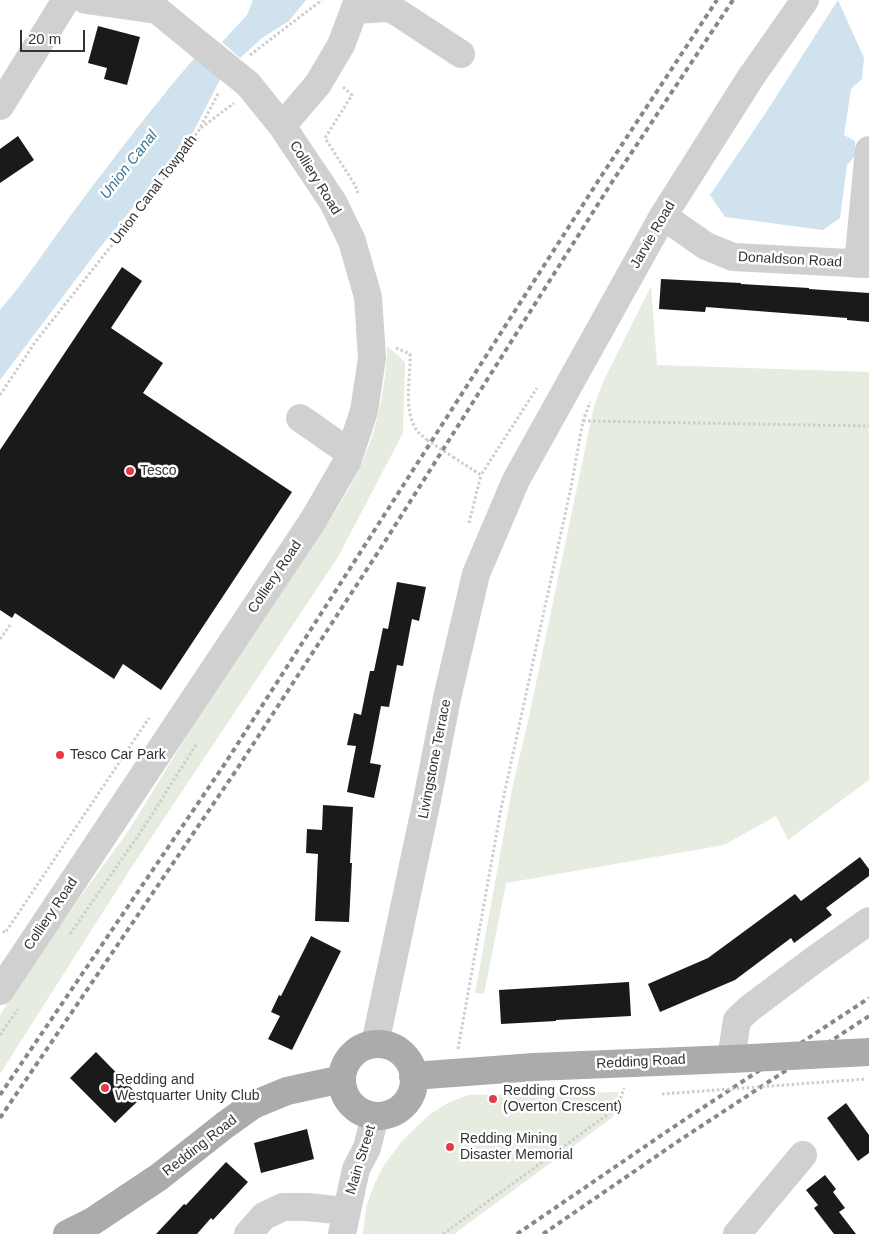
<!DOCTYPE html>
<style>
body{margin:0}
#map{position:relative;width:869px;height:1234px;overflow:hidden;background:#fff;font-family:Arial,sans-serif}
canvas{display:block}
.scale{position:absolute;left:20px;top:30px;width:65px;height:22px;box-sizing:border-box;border:2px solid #333;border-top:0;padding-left:6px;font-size:15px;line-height:18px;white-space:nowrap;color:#333;-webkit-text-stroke:4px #fff;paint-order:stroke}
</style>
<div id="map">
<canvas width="869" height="1234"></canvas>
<div class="scale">20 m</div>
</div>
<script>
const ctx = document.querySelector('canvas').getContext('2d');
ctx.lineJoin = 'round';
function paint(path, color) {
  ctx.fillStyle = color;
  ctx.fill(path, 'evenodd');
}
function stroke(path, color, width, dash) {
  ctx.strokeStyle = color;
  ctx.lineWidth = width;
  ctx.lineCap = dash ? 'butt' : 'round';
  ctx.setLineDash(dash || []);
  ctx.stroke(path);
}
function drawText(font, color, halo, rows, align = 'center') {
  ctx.font = font + ' Arial,sans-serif';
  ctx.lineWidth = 5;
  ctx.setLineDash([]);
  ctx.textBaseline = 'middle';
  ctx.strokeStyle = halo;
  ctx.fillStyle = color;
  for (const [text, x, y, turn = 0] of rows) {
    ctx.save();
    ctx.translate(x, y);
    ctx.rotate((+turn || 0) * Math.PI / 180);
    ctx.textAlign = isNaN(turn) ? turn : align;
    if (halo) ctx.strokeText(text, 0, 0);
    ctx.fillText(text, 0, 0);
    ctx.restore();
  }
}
const green = new Path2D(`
 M651,286L657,365L869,372V780L788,840L776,816L724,845L506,883L484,994L475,993L512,789L529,717L594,406L604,380Z
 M387,346L405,362L403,433L338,557L131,868L0,1074V1015L49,940L129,830L194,724L330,520C336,510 342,500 348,490C373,447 386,396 387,346Z
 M619,1092L613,1117L454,1234H363L366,1207L374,1185L384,1165L402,1141L430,1114L448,1103L468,1095Z`);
const water = new Path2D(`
 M253,0H306L289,21L262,38L240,58L222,42L247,15Z
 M838,0L864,58L862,79L851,89L844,135L855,141V156L847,165L840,218L823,230L725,217L710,195L765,114Z
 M197,55L221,78L190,138L98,250L0,380V310C25,281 46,249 68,219C110,163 152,107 197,55Z`);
const building = new Path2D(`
 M98,26L140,37L127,85L104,79L107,68L88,63Z
 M18,136L34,160L0,183V149Z
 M122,267L142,281L111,328L163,363L143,393L292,492L161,690L123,664L114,679L15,613L12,618L0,610V450Z
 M661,279L741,283V284L809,288V289L869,293V322L847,320V318L706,307L705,312L659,309Z
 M397,582L426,587L419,621L412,619L403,666L397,665L389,707L381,706L370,763L381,765L374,798L347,792L356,746L347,745L354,713L361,715L370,671H374L383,628L388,629Z
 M323,805L353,807L350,863H352L349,922L315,921L318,854L306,853L307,829L322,830Z
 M860,857L869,869V876L826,908L832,915L794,943L791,938L735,980L660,1012L648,984L708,958L795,894L801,901Z
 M311,936L341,951L292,1050L268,1039L280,1016L271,1012L279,995L281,996Z
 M629,982L631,1016L556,1020V1021L501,1024L499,990Z
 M96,1052L141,1098L115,1123L70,1078Z
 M846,1103L869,1135V1153L858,1161L827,1118Z
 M307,1129L314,1159L261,1173L254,1143Z
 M226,1162L248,1182L213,1220L211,1218L197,1234H156L184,1204L186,1205Z
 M825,1175L836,1189L833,1192L845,1208L839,1212L856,1234H834L814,1208L818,1205L806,1190Z`);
const path = new Path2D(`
 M250,55L322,0
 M343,87L352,95L325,138L355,185L358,193
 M201,128L234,103
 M396,348L410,354C411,377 402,412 418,432C421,435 424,437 427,440
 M0,395L36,341L158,187L199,130L219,92
 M583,421L869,426
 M453,457L481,475L537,388
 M469,523L481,475
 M0,639L10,625
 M3,931L5,933L149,718
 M70,934L144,827L197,743
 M0,1035L18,1009
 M458,1049L501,809L571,487L583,421L590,402
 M443,1234L618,1107L624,1088`);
const minor = new Path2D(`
 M86,0L157,10L201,46
 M354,10L389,8L400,14L461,54
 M0,106L66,0
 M282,126L318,84L341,45L358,0
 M663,216L706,246L733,257L869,264
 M858,264L869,150
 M300,418L350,453
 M0,991L314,519L347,462L364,411L372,358L368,297L352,241L333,202L282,126L248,84
 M375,1044L427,800L447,698L476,574L516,480L663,216L751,77L805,0
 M731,1059L737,1020L750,1008L814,960L869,921
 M248,1234L264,1216L283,1207H307L346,1211
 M342,1234L356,1169L367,1148L375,1116
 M737,1234L803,1155`);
const major = new Path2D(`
 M342 1080a36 36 0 1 1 72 0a36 36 0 1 1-72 0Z
 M413,1076L534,1067L731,1059
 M67,1234L93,1221L159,1177L225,1125L253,1105L287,1091L342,1079`);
const rail = new Path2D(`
 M0,1095L226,762L602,175L717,0
 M0,1118L237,769L384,543L612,182L733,0
 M517,1234L672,1128L869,998
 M543,1234L680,1140L869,1016`);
const pathBridge = new Path2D(`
 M427,440L453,457
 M662,1094L866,1079`);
const minorBridge = new Path2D(`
 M201,46L248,84`);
const majorBridge = new Path2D(`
 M731,1059L869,1052`);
const markers = [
 [130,471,5,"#e63946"],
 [60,755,5,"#e63946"],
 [105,1088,5,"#e63946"],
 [493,1099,5,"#e63946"],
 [450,1147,5,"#e63946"]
];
const streetNames = [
 ["Colliery Road",315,178,58],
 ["Union Canal Towpath",154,190,-53],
 ["Jarvie Road",653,235,-60],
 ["Donaldson Road",790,260,3],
 ["Colliery Road",275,577,-56],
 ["Livingstone Terrace",435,759,-79],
 ["Colliery Road",51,914,-56],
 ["Redding Road",641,1062,-3],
 ["Redding Road",200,1146,-38],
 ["Main Street",361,1160,-73]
];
const poiNames = [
 ["Tesco",140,471],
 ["Tesco Car Park",70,755],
 ["Redding and",115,1080],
 ["Westquarter Unity Club",115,1096],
 ["Redding Cross",503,1091],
 ["(Overton Crescent)",503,1107],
 ["Redding Mining",460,1139],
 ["Disaster Memorial",460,1155]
];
const waterNames = [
 ["Union Canal",129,165,-52]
];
paint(green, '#e6ecdf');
paint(water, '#cfe2ee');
paint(building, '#1a1a1a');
stroke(path, '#cdcdcd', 3, [2.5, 2.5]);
stroke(minor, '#d0d0d0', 28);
stroke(major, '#ababab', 28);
stroke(rail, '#888', 4, [5, 4]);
stroke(pathBridge, '#cdcdcd', 3, [2.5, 2.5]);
stroke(minorBridge, '#d0d0d0', 28);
stroke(majorBridge, '#ababab', 28);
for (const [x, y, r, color] of markers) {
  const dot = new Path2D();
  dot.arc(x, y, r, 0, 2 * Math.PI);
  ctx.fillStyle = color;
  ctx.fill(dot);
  stroke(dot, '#fff', 2);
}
drawText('14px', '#333', '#fff', streetNames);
drawText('14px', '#333', '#fff', poiNames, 'left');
drawText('italic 15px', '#3f7597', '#fff', waterNames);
</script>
